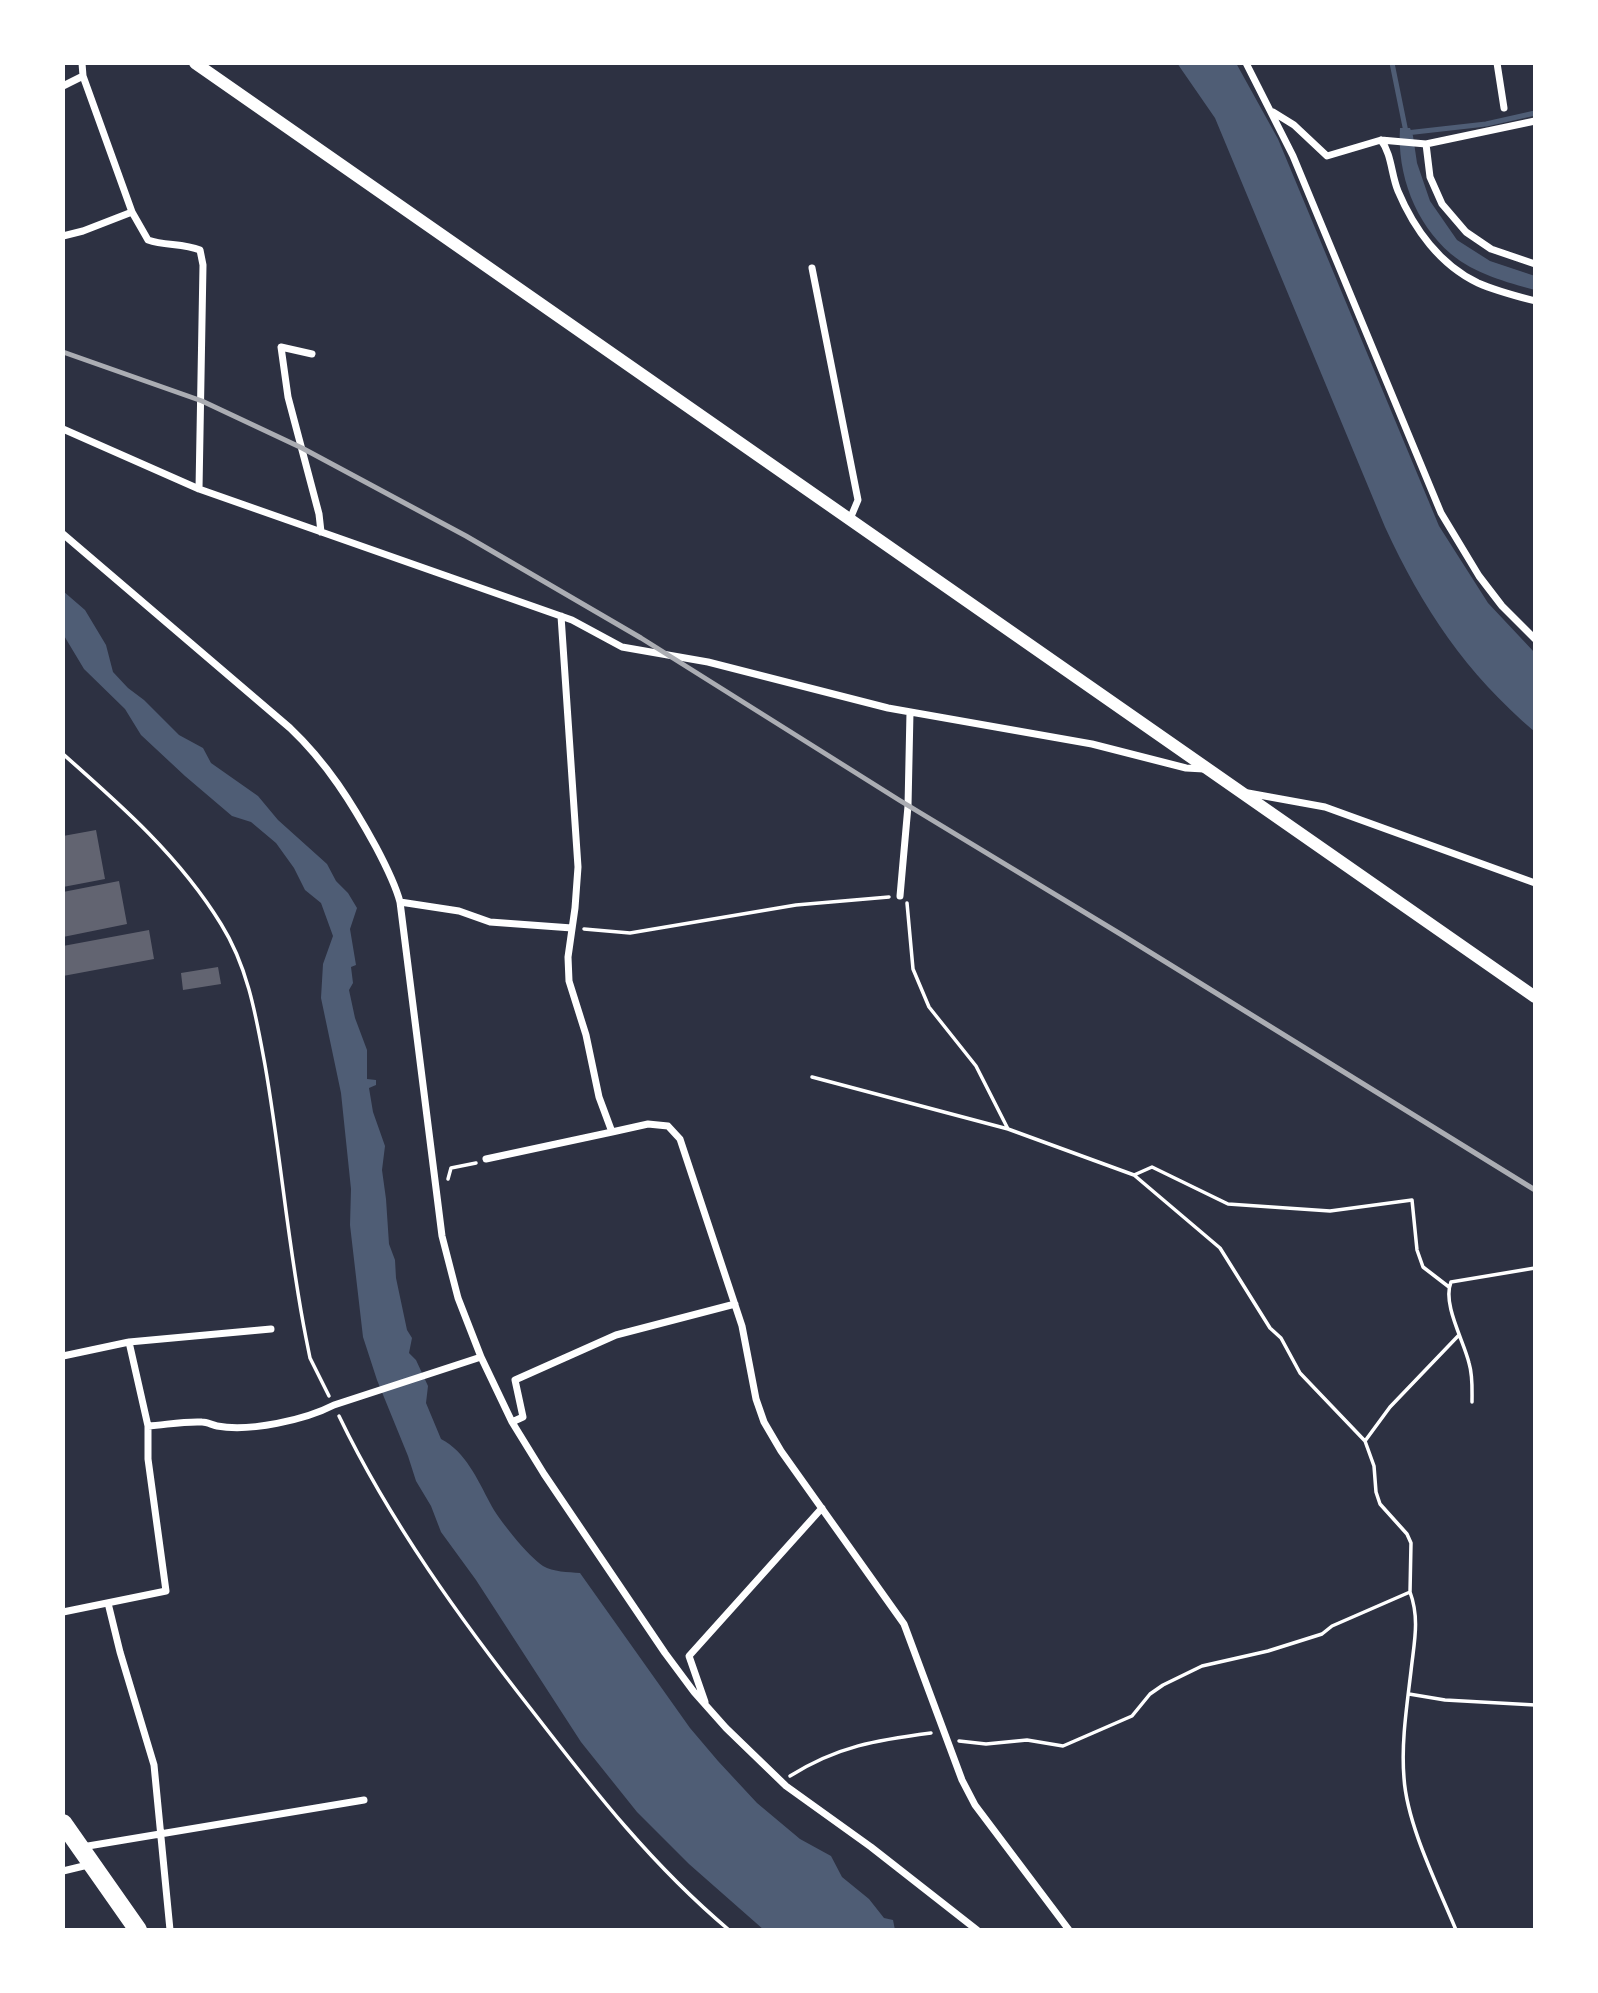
<!DOCTYPE html>
<style>
body{margin:0}
#map{position:relative;width:1598px;height:1993px;overflow:hidden;background:#2d3142;font-family:"Crimson Pro",serif}
canvas{display:block}
.frame{position:absolute;inset:0;border:65px solid #fff;pointer-events:none}
</style>
<div id="map">
<canvas width="1598" height="1993"></canvas>
<div class="frame"></div>
</div>
<script>
const ctx = document.querySelector('canvas').getContext('2d');
ctx.lineJoin = 'round';
function paint(path, color) {
  ctx.fillStyle = color;
  ctx.fill(path, 'evenodd');
}
function stroke(path, color, width, dash) {
  ctx.strokeStyle = color;
  ctx.lineWidth = width;
  ctx.lineCap = dash ? 'butt' : 'round';
  ctx.setLineDash(dash || []);
  ctx.stroke(path);
}
const water = new Path2D(`
 M1177,63H1236L1278,139L1439,526L1488,603L1535,653V732C1465,672 1423,609 1385,527L1215,118Z
 M1400,128H1410L1413,136L1417,163L1430,201L1457,240L1490,261L1535,276V290C1506,282 1475,274 1451,254C1415,223 1397,174 1400,128Z
 M63,591L85,610L106,645L113,672L128,688L144,700L179,735L203,748L211,763L258,796L278,820L327,864L336,881L348,893L357,908L350,929L356,965L351,967L353,983L349,990L355,1018L367,1050V1079L376,1080V1085L369,1088L373,1112L385,1146L382,1170L386,1199L389,1244L395,1260L396,1278L407,1330L412,1338L409,1353L416,1360L428,1386L426,1403L441,1439C465,1451 478,1480 490,1503C498,1519 528,1556 543,1566C553,1572 568,1572 580,1573L690,1728L718,1761L757,1803L800,1839L831,1856L842,1877L869,1899L884,1918L893,1920L895,1930H764L689,1864L637,1812L581,1742L476,1580L441,1532L431,1506L416,1481L408,1456L377,1380L363,1337L350,1225L351,1189L341,1093L321,998L323,964L333,936L321,903L305,890L294,868L276,843L251,822L232,816L185,776L141,735L125,709L84,669L63,634Z`);
const stream = new Path2D(`
 M1392,63L1406,132
 M1406,133L1486,124L1535,113`);
const building = new Path2D(`
 M96,830L105,879L63,887V836Z
 M119,881L127,924L63,937V892Z
 M149,930L154,959L63,976V946Z
 M218,967L221,984L183,990L181,973Z`);
const path = new Path2D(`
 M63,754C122,806 180,857 221,924C248,967 256,1016 265,1065C281,1156 288,1248 306,1338L310,1358L329,1396
 M907,903L913,969L929,1007L976,1066L1008,1129
 M584,929L630,933L796,905L889,897
 M812,1077L1008,1129L1134,1175L1220,1248L1270,1328L1281,1338L1300,1373L1365,1441
 M1134,1175L1152,1167L1228,1204L1330,1211L1412,1200L1417,1250L1423,1267L1449,1287
 M448,1179L451,1168L476,1163
 M1472,1402C1472,1389 1473,1376 1469,1363C1464,1341 1442,1304 1451,1282L1535,1268
 M339,1416C390,1522 461,1620 534,1713C595,1792 652,1865 729,1930
 M1410,1592C1420,1619 1414,1643 1411,1671C1407,1705 1401,1743 1404,1778C1407,1825 1438,1886 1456,1930
 M1409,1694L1445,1700L1535,1705
 M959,1741L986,1744L1027,1740L1063,1746L1132,1716L1150,1694L1163,1685L1202,1666L1268,1651L1322,1634L1332,1626L1410,1592L1411,1543L1407,1534L1380,1504L1376,1492L1374,1466L1365,1441L1390,1407L1459,1335
 M790,1776C838,1746 877,1740 931,1733`);
const minor = new Path2D(`
 M82,63L83,76L132,212L148,240C165,246 183,243 200,250L203,265L199,489
 M1246,63L1293,156L1441,513L1479,576L1502,606L1535,639
 M1497,63L1504,108
 M63,86L83,76
 M1273,112L1294,125L1327,156L1381,140L1426,144L1535,121
 M1381,140C1392,155 1391,174 1398,191C1414,229 1440,265 1478,283C1496,291 1516,296 1535,301
 M1426,144L1430,177L1442,204L1466,232L1491,249L1535,264
 M63,236L83,231L132,212
 M812,268L858,500L850,519
 M312,354L281,347L288,397L319,514L321,532
 M63,429L199,489L572,620L622,647L708,662L888,708L1092,744L1186,768L1204,769
 M63,534L290,728C327,763 352,803 376,847C385,864 395,883 400,902L442,1236L458,1298L481,1357L512,1422L544,1474L665,1653L694,1692L726,1728L786,1786L871,1847L977,1930
 M561,616L578,867L575,908L568,957L569,981L586,1035L599,1097L612,1132L648,1124L668,1126L680,1139L742,1326L756,1399L764,1422L781,1451L904,1624L962,1780L975,1805L1069,1930
 M1248,793L1325,807L1535,883
 M900,896L908,806L910,712
 M400,902L459,911L490,922L572,928
 M486,1159L612,1132
 M63,1356L129,1342L271,1329
 M512,1422L523,1417L515,1380L616,1335L735,1304
 M148,1426C165,1425 184,1421 202,1422C207,1422 212,1425 217,1426C250,1432 305,1420 334,1405L481,1357
 M108,1603L120,1652L154,1765L170,1930
 M63,1612L166,1591L148,1459V1426L129,1342
 M705,1702L689,1656L822,1508
 M82,1847L364,1800
 M63,1871L92,1864`);
const tertiary = new Path2D(`
 M195,63L1535,997`);
const primary = new Path2D(`
 M63,1823L138,1930`);
const rail = new Path2D(`
 M63,352L202,401L302,448L466,536L641,638L899,800L1122,935L1535,1190`);
paint(water, '#4f5d75');
stroke(stream, '#4f5d75', 5);
paint(building, '#626471');
stroke(path, '#fff', 3.5);
stroke(minor, '#fff', 7);
stroke(tertiary, '#fff', 12);
stroke(primary, '#fff', 18);
stroke(rail, '#abadb3', 5);
</script>
